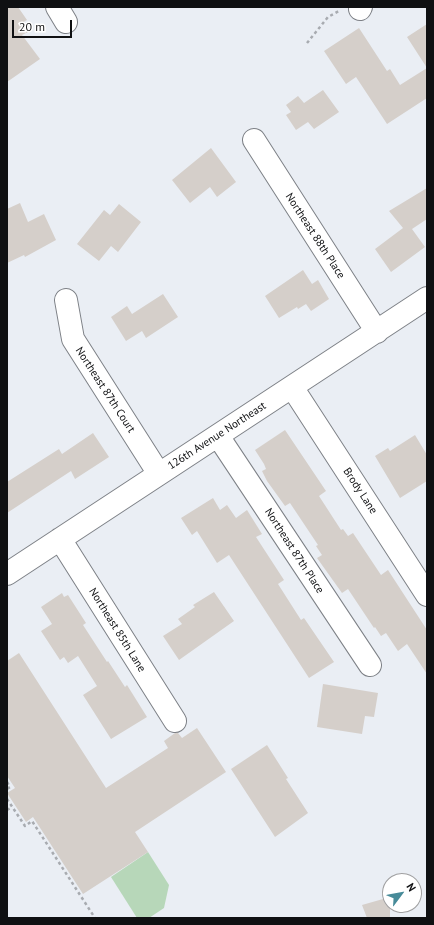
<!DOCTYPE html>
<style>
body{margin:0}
#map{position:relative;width:434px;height:925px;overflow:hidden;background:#eaeef4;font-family:"PT Sans",sans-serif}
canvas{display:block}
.frame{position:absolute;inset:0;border:8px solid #0f1012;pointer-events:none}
.north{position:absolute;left:382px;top:873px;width:40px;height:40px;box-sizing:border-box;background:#fff;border:1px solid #9f9fa0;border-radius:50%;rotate:58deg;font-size:11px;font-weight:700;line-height:16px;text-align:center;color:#0f1012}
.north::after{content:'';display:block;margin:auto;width:14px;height:18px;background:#478b99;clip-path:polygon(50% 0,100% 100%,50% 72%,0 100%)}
.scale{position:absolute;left:12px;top:20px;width:60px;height:18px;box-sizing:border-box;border:2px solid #0f1012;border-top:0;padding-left:5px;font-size:12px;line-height:14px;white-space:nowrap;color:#0f1012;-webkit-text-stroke:3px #fff;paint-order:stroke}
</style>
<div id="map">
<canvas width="434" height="925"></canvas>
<div class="frame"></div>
<div class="north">N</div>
<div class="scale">20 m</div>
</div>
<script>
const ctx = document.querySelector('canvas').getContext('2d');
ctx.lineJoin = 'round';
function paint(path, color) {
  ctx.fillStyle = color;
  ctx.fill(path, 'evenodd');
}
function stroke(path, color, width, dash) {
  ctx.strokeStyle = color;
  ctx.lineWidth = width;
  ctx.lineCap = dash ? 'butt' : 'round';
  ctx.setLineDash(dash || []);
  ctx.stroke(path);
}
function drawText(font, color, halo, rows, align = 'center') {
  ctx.font = font + ' "PT Sans",sans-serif';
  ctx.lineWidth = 3;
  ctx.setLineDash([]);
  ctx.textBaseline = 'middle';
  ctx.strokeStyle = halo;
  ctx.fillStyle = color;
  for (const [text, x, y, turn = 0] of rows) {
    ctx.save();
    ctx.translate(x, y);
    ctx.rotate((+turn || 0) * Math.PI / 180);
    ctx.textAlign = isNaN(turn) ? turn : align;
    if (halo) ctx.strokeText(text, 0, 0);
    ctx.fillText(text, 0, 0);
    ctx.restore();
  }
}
const green = new Path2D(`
 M148,852L169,885L164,908L149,918H137L111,877Z`);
const building = new Path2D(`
 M7,7H18L27,20L22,23L28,32L22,35L40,59L7,82Z
 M427,24V98L387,124L356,77L346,84L324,51L359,28L387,71L390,69L400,85L427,68L407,37Z
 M323,90L339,112L314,129L308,122L296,130L286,115L291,112L286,105L298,96L304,103Z
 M211,148L236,182L217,197L210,187L190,203L172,180Z
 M427,188V219L412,229L425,247L391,272L375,249L403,228L389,211Z
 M20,203L28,222L44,214L56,240L25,257L24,255L7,263V209Z
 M119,204L141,222L118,252L111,246L99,261L77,244L104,210L110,215Z
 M303,270L312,284L318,280L329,299L311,311L306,304L298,309L297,307L279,318L265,296Z
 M163,294L178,317L146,338L142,331L126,341L111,317L127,306L132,314Z
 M285,430L326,491L319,496L341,530L343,529L348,536L353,533L381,575L388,570L427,630V674L407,644L398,651L386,633L381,636L375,627L374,628L348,589L342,593L317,558L322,555L316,546L318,545L290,503L285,506L267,481L262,471L266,469L264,464L255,450Z
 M93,433L109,457L75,479L71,471L7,513V482L59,449L62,454Z
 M415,435L427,455V481L400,498L375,456L388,448L390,451Z
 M213,498L220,510L227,505L236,518L247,510L262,534L256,537L284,580L278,584L301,620L304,618L334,662L309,678L229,555L217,563L197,531L192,535L181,518Z
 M214,592L234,621L179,660L163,636L182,624L178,619L195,607L193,605Z
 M62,593L64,597L68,595L86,623L83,625L107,662L108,661L125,687L127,685L147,717L111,739L83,695L97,686L78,656L68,663L64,657L60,660L41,631L52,624L41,607Z
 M19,653L106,788L168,748L164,741L175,733H178L182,738L197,728L226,772L135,832L148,852L83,894L33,817L26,822L7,793L15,788L7,776V661Z
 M323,684L378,693L374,717L365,716L362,734L317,727Z
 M267,745L288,778L286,779L308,813L275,837L231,769Z
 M390,897V918H367L362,905Z`);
const path = new Path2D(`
 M307,43L328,17L339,11
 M7,782L10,787L7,789
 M7,799L25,826L32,821L95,918
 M7,810L12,807`);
const minor = new Path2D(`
 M57,7L66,22
 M360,9L361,7
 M254,140L377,332
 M66,300L73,339L159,474
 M292,387L427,595
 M218,436L370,665
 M60,539L175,721
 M7,574L427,298`);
const streetNames = [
 ["Northeast 88th Place",315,236,57],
 ["Northeast 87th Court",105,390,57],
 ["126th Avenue Northeast",217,436,-33],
 ["Brody Lane",360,491,57],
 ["Northeast 87th Place",294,551,57],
 ["Northeast 85th Lane",117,630,58]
];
paint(green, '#b7d7b9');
paint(building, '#d5cfca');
stroke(minor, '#7d8086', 24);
stroke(path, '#a8abb0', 2.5, [3, 3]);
stroke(minor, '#fff', 22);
drawText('11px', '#0f1012', '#fff', streetNames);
</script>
